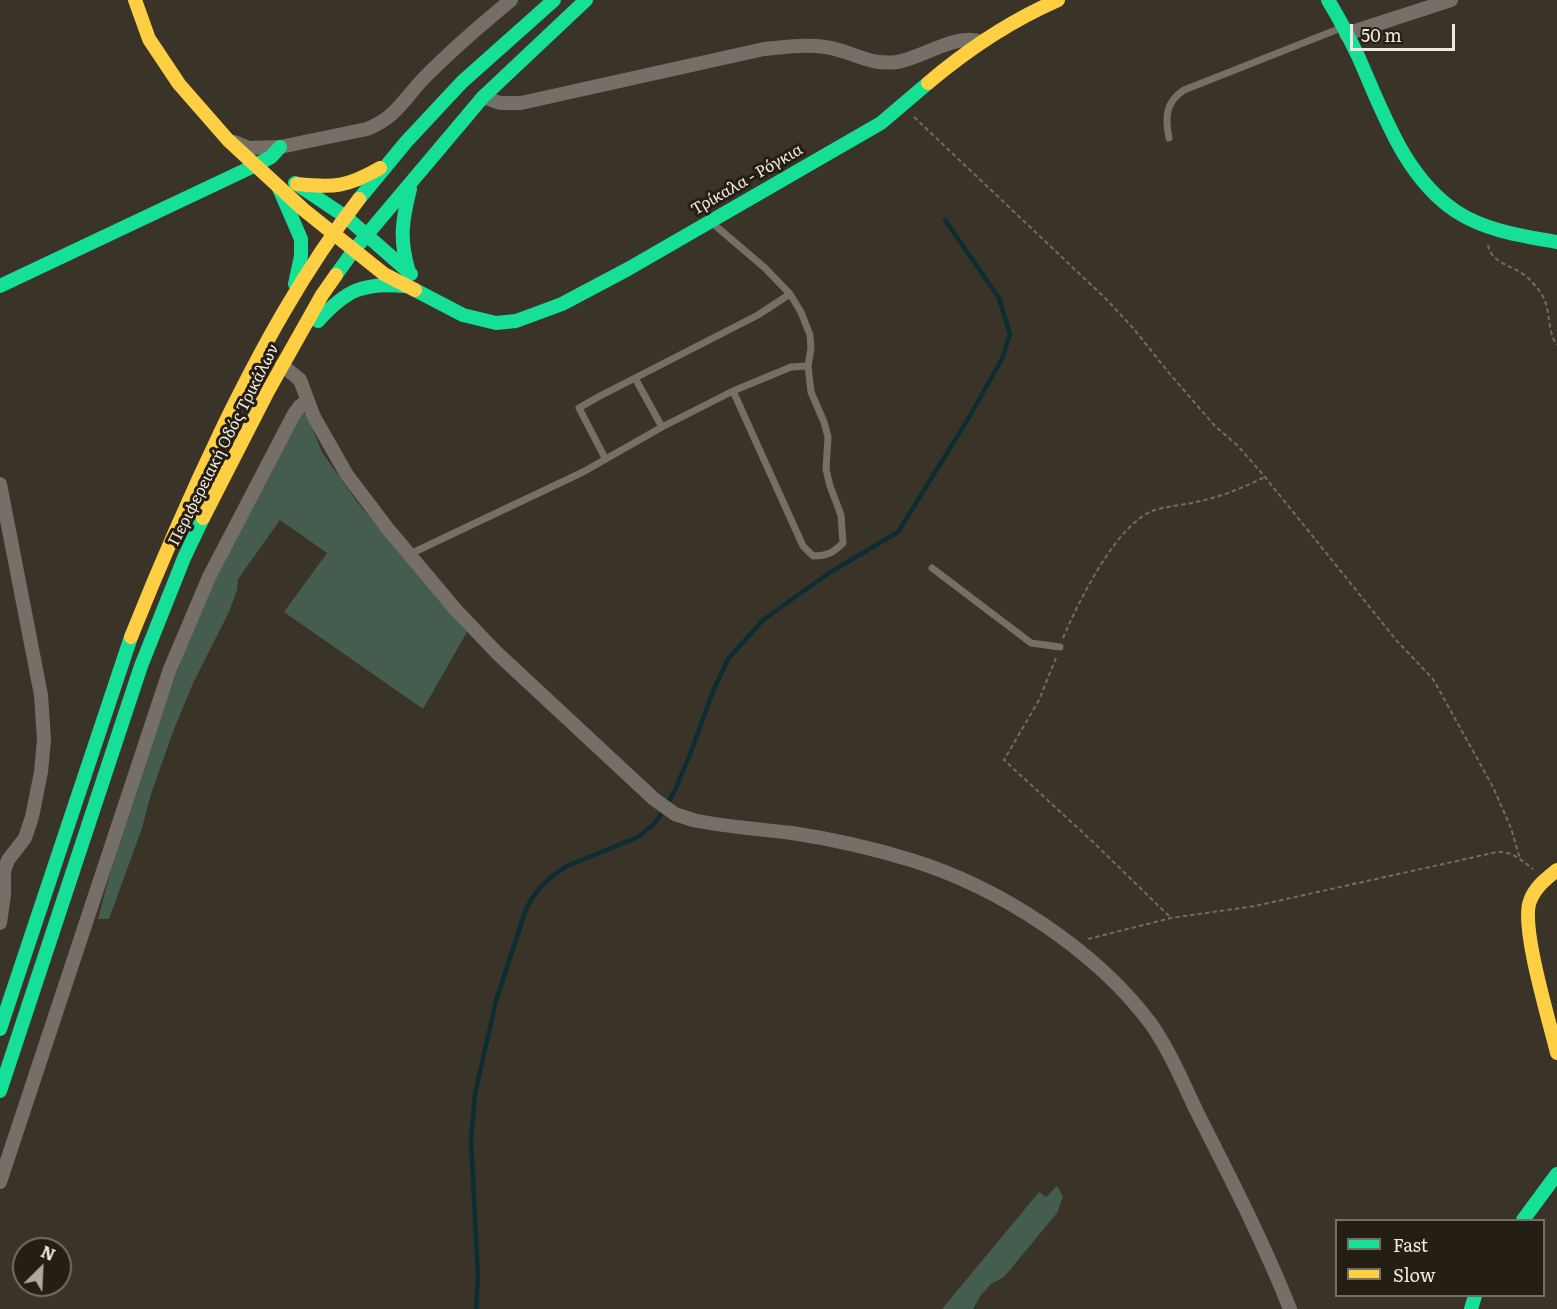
<!DOCTYPE html>
<meta charset="utf-8">
<style>
body{margin:0}
#map{position:relative;width:1557px;height:1309px;overflow:hidden;background:#3a3328;font-family:Literata,serif}
canvas{display:block}
.legend{position:absolute;left:1335px;top:1219px;width:210px;height:78px;box-sizing:border-box;background:#241e14;border:2px solid #766f64;margin:0;padding:8px 10px;list-style:none;font-size:18px;color:#f1e9dc}
.legend li{display:flex;align-items:center;gap:12px;height:30px}
.legend b{width:30px;border:2px solid #766f64}
.north{position:absolute;left:12px;top:1237px;width:60px;height:60px;box-sizing:border-box;background:#241e14;border:2px solid #766f64;border-radius:50%;rotate:24deg;font-size:16px;font-weight:700;line-height:24px;text-align:center;color:#f1e9dc}
.north::after{content:'';display:block;margin:auto;width:21px;height:27px;background:#b1a99d;clip-path:polygon(50% 0,100% 100%,50% 72%,0 100%)}
.scale{position:absolute;left:1350px;top:24px;width:105px;height:27px;box-sizing:border-box;border:3px solid #f1e9dc;border-top:0;padding-left:8px;font-size:18px;line-height:21px;white-space:nowrap;color:#f1e9dc;-webkit-text-stroke:4px #241e14;paint-order:stroke}
</style>
<div id="map">
<canvas width="1557" height="1309"></canvas>
<ul class="legend">
<li><b style="height:8px;background:#16e098"></b>Fast</li>
<li><b style="height:8px;background:#ffcf43"></b>Slow</li>
</ul>
<div class="north">N</div>
<div class="scale">50 m</div>
</div>
<script>
const ctx = document.querySelector('canvas').getContext('2d');
ctx.lineJoin = 'round';
function paint(path, color) {
  ctx.fillStyle = color;
  ctx.fill(path, 'evenodd');
}
function stroke(path, color, width, dash) {
  ctx.strokeStyle = color;
  ctx.lineWidth = width;
  ctx.lineCap = dash ? 'butt' : 'round';
  ctx.setLineDash(dash || []);
  ctx.stroke(path);
}
function drawText(font, color, halo, rows, align = 'center') {
  ctx.font = font + ' Literata,serif';
  ctx.lineWidth = 6;
  ctx.setLineDash([]);
  ctx.textBaseline = 'middle';
  ctx.strokeStyle = halo;
  ctx.fillStyle = color;
  for (const [text, x, y, turn = 0] of rows) {
    ctx.save();
    ctx.translate(x, y);
    ctx.rotate((+turn || 0) * Math.PI / 180);
    ctx.textAlign = isNaN(turn) ? turn : align;
    if (halo) ctx.strokeText(text, 0, 0);
    ctx.fillText(text, 0, 0);
    ctx.restore();
  }
}
const green = new Path2D(`
 M302,412L307,415L322,452L357,502L467,632L423,709L284,612L327,553L280,520L238,579L237,590L229,612L194,681L174,729L151,794L142,828L109,919H98L121,831L204,595Z
 M1057,1186L1063,1197L1057,1213L1004,1277L991,1284L981,1295L973,1309H942L1039,1192L1046,1197Z`);
const stream = new Path2D(`
 M476,1309L478,1277L471,1140L475,1094L496,1001L525,912C534,891 547,878 567,866L638,837L653,825L664,810L675,790L691,752L713,691L728,659L763,620L829,573L898,532L968,419L1002,359L1010,334L999,298L945,220`);
const path = new Path2D(`
 M914,117L1105,298L1134,329L1169,373L1215,426L1238,446L1265,477L1397,641L1433,679L1493,787L1511,828L1520,859
 M1488,245C1491,265 1518,266 1530,280C1538,288 1545,297 1547,308C1550,321 1549,334 1557,345
 M1063,638C1078,603 1117,522 1155,510C1168,506 1183,505 1196,502C1221,497 1242,488 1265,477
 M1056,658L1039,700L1004,760L1092,841L1171,918
 M1088,939L1171,918L1255,906L1497,852C1512,851 1521,860 1533,869`);
const lane = new Path2D(`
 M1169,138C1165,119 1165,102 1184,90L1341,28
 M711,222L765,268L790,294L801,312L810,335L811,348L808,366L811,392L824,422L828,437L826,469L830,486L841,515L843,543C833,553 827,556 813,556L803,546L733,391
 M635,378L662,427
 M605,458L579,408L598,397L758,315L790,294
 M410,554L583,472L662,427L733,391L791,367L808,366
 M932,568L1031,643L1060,647`);
const street = new Path2D(`
 M1346,34L1451,0
 M483,97L500,103H521L764,49C784,47 805,44 825,47C851,50 868,66 897,62C922,58 958,32 981,42
 M234,142L249,148L280,147L367,129C399,116 405,96 428,74C454,48 483,23 511,0
 M282,365L300,380L314,417L347,475L388,529L456,610L497,653L654,799L675,814L693,820C726,827 759,829 792,833C832,839 872,848 911,860C999,887 1096,950 1151,1024C1170,1051 1183,1083 1197,1112C1230,1177 1263,1241 1290,1309
 M0,484L41,695L44,740L41,772L32,817L25,838L8,860L4,871V895L0,923
 M0,1182L170,669L209,577L294,414L300,406L308,401`);
const fast = new Path2D(`
 M1328,0C1339,18 1349,37 1358,56C1383,112 1404,177 1457,212C1486,231 1524,236 1557,242
 M295,183L346,217L411,274
 M278,186L301,239V256L295,284
 M359,199L406,142L462,82L554,0
 M409,272C399,240 402,221 410,189
 M336,275L354,250L483,97L586,0
 M0,286L256,165L271,157L280,147
 M415,290L463,315L496,323L516,321L562,304L628,269L881,123L928,83
 M318,321C346,290 363,282 405,286
 M0,1029L131,637
 M0,1091L141,666L184,558L203,518
 M1523,1220L1557,1174
 M1471,1309L1475,1296`);
const slow = new Path2D(`
 M135,0L149,39L179,84L228,140L304,210L384,274L415,290
 M928,83C968,49 1010,21 1058,0
 M297,184C334,188 347,187 380,168
 M203,518L268,391L322,295L336,275
 M131,637C159,567 189,498 222,429C261,349 304,270 359,199
 M1557,870C1546,879 1535,887 1530,901C1520,926 1550,1023 1557,1053`);
const streetNames = [
 ["Τρίκαλα - Ρόγκια",747,180,-30],
 ["Περιφερειακή Οδός Τρικάλων",224,445,-63]
];
paint(green, '#445d4f');
stroke(stream, '#0c2d31', 4.5);
stroke(path, '#716c64', 2, [4.5, 3]);
stroke(lane, '#766f67', 7);
stroke(street, '#766f67', 14);
stroke(fast, '#16e098', 14);
stroke(slow, '#ffcf43', 14);
drawText('16px', '#f1e9dc', '#241e14', streetNames);
</script>
